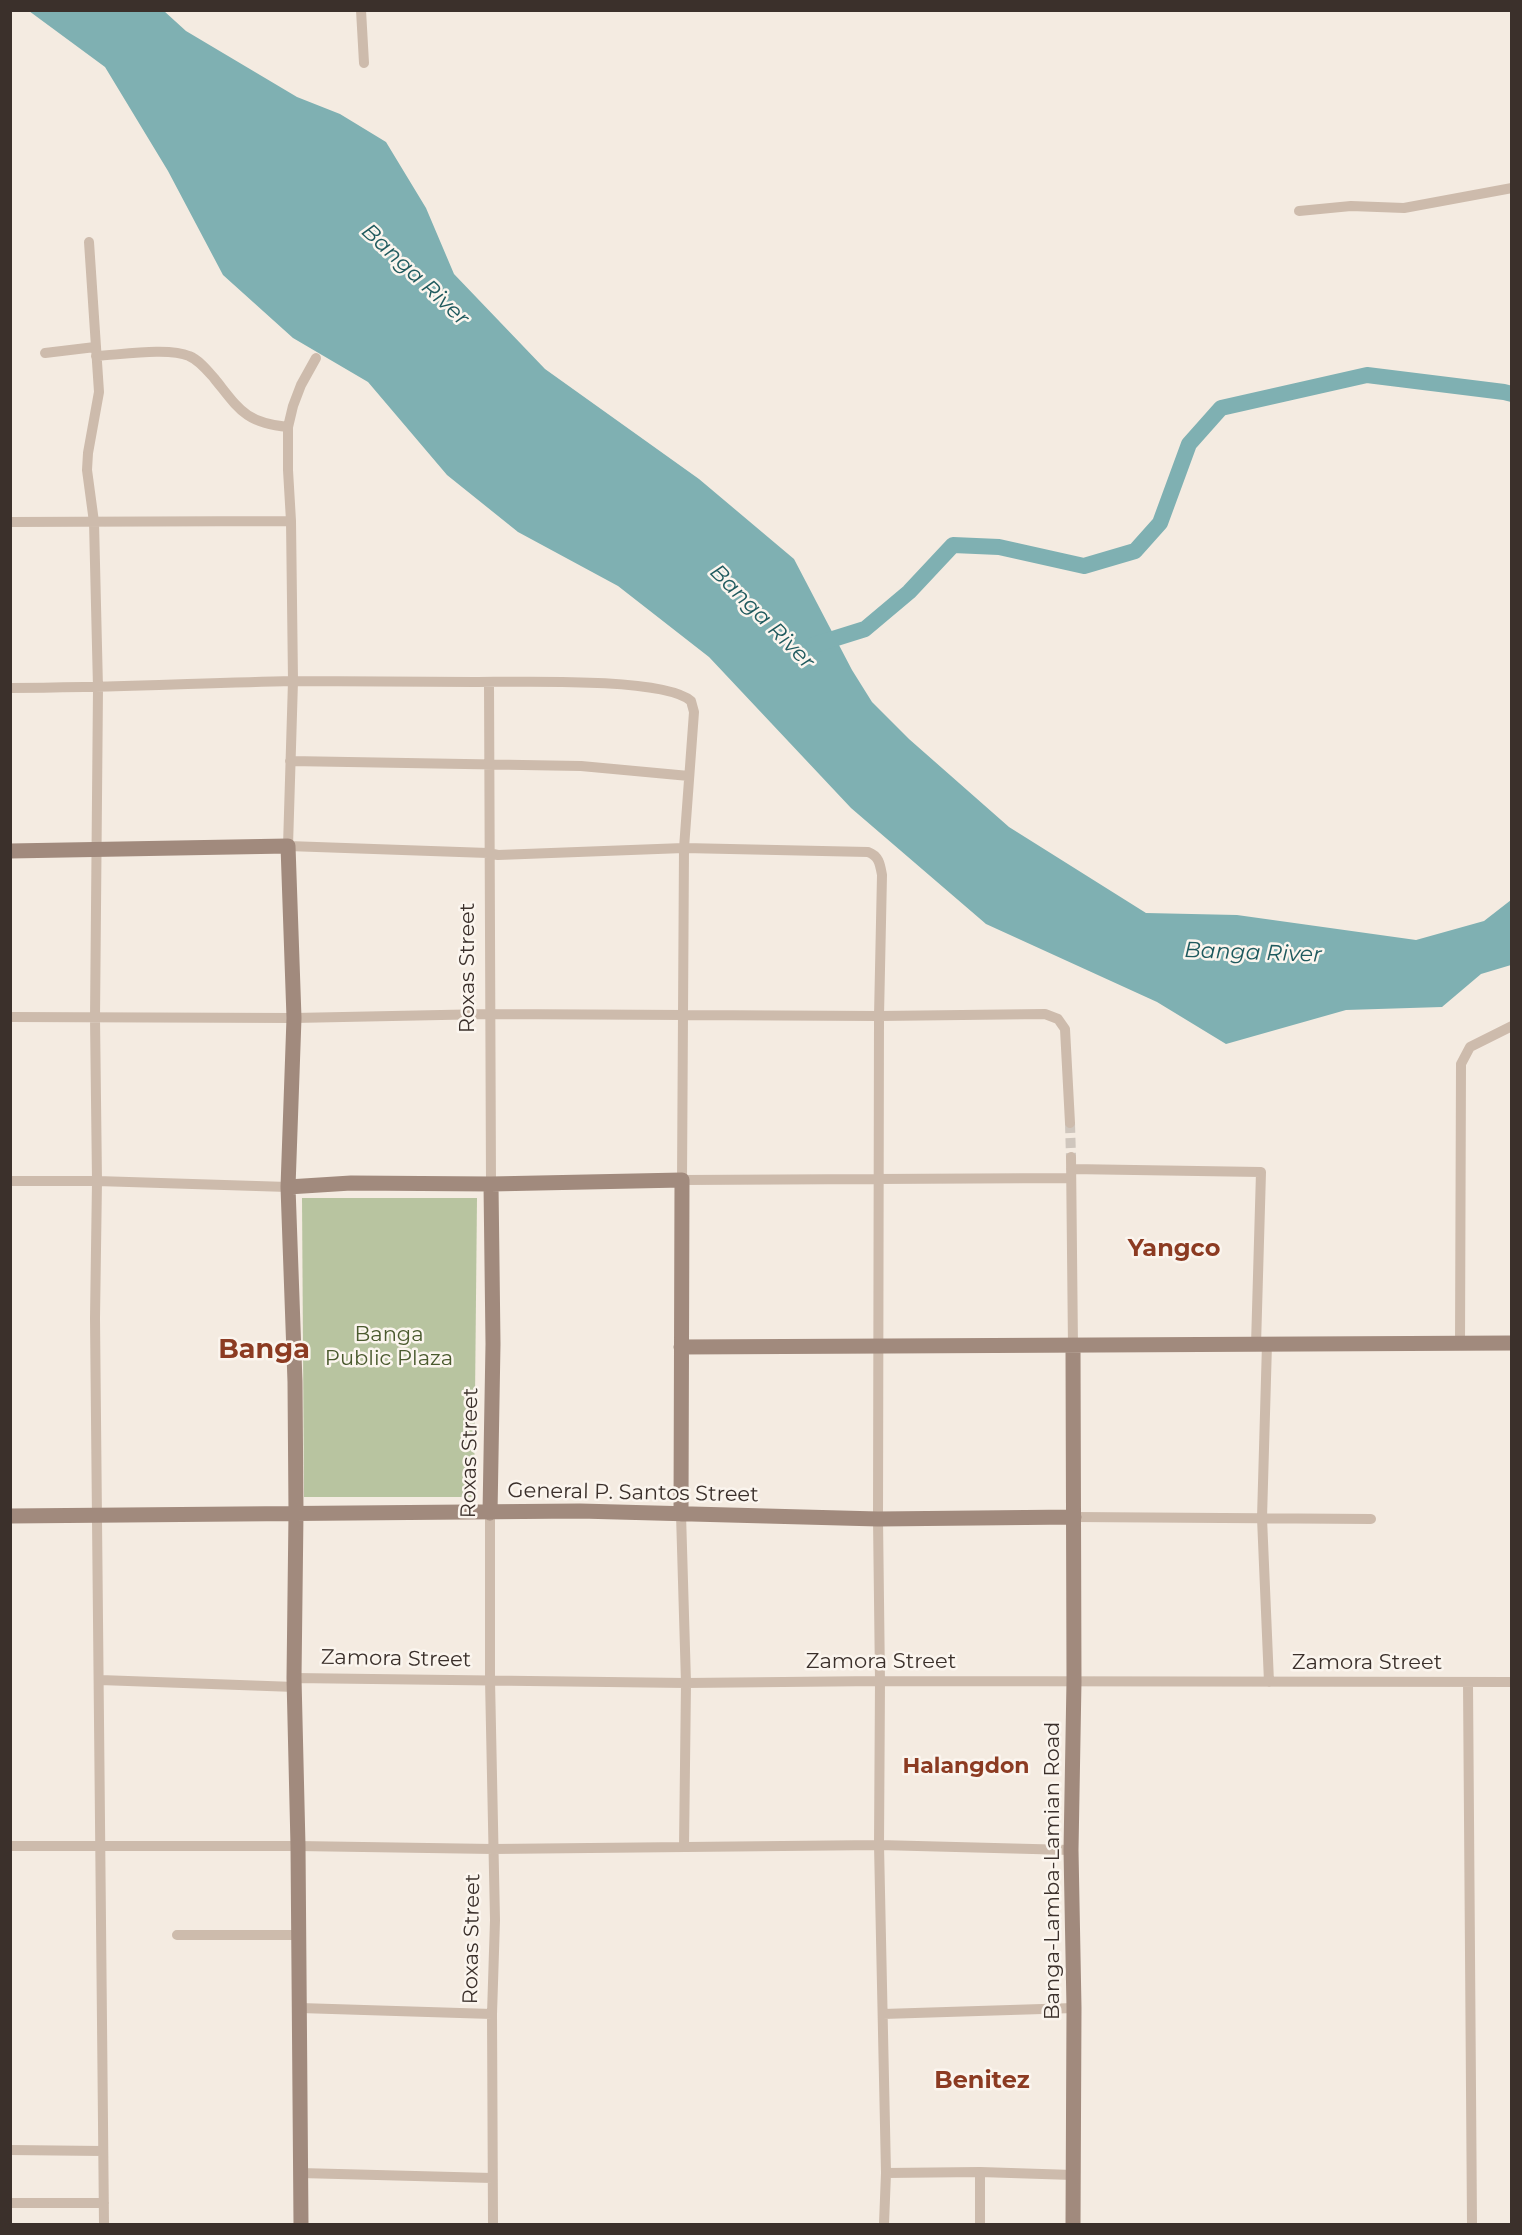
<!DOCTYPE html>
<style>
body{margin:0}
#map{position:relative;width:1522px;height:2235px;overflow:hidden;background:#f4ebe1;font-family:Montserrat,sans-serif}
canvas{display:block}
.frame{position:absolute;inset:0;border:12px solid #3b302b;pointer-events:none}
</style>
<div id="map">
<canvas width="1522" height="2235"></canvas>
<div class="frame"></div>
</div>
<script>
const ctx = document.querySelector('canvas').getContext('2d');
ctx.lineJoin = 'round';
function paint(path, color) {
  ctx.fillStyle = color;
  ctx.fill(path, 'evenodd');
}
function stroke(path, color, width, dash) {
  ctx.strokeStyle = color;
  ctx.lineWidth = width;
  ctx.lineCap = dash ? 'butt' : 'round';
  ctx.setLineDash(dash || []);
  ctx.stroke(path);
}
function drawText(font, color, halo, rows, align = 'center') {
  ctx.font = font + ' Montserrat,sans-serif';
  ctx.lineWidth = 5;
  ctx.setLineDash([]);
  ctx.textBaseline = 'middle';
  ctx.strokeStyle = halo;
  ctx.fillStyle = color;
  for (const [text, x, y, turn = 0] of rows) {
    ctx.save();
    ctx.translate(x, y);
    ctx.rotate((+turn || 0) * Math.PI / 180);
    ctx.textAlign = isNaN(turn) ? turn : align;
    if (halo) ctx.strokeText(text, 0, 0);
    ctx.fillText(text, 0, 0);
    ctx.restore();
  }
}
const green = new Path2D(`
 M302,1198H477L474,1497H304Z`);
const water = new Path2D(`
 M29,11H164L186,31L297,97L340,114L386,142L426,208L454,274L545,369L699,479L794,559L852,670L872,702L909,739L1009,827L1146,913L1237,915L1416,940L1484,921L1511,900V965L1481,974L1442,1007L1346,1010L1226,1044L1157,1002L986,924L851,808L709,657L618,586L518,532L447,475L368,382L293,338L223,275L168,171L105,67Z`);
const river = new Path2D(`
 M814,645L865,629L909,592L953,545L999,547L1084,566L1135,551L1160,523L1189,444L1221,408L1367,375L1504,392L1512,394`);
const streetTunnel = new Path2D(`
 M1070,1123L1071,1157`);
const street = new Path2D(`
 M361,10L364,63
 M1299,211L1351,206L1404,208L1512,188
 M89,242L99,392L88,453L87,470L94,522L98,688L95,1018L97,1181L95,1318L104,2224
 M45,353L95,347
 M96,356C119,355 169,347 189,356C199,360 207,370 214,378C239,409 245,423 288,427
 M316,358L301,385L293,406L288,427V470L291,521L293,681L288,846L488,853L498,855L684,848L868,852C879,856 880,864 882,875L879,1016L878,1519L880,1681L879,1845L886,2173L884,2224
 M10,522L291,521
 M489,682L491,1184
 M10,688C105,688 199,683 293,681C354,681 415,682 475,682C517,682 664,677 691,701L694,712L684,848L682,1180L1071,1178
 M290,761L581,766L689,776
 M10,1017L294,1018L490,1014L879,1016L1045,1014L1058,1019L1065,1029L1070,1123
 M1071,1157L1073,1347
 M1071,1169L1261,1172L1256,1345
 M10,1181H97L288,1187
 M1460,1343L1461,1064L1470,1047L1512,1026
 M1267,1344L1262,1518L1269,1682
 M490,1513V1680L495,1920L492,2014L493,2224
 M681,1514L686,1683L684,1847
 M1074,1517L1371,1519
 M294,1678L686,1683L880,1681L1512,1682
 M100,1680L295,1687
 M1468,1683L1472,2224
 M10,1846H298L493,1849L879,1845L1071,1850
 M177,1935H299
 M300,2008L492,2014
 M883,2014L1074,2008
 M10,2150L103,2151
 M300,2173L492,2178
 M886,2173L980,2172L1073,2175
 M10,2203H104
 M980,2224V2172`);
const secondary = new Path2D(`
 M10,851L288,846L294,1018L288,1187L295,1382L296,1513L294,1678L298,1846L301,2224
 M288,1187L351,1183L491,1184L682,1180L681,1514
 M681,1347L1512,1343
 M490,1513L493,1344L491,1184
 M10,1516L580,1511L878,1519L1074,1517
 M1073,2224L1074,2008L1071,1850L1074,1681L1073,1347`);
const streetNames = [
 ["Roxas Street",468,968,-90],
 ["Roxas Street",470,1453,-89],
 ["General P. Santos Street",633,1493,1],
 ["Zamora Street",396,1659,1],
 ["Zamora Street",881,1662],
 ["Zamora Street",1367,1663],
 ["Banga-Lamba-Lamian Road",1053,1871,-90],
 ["Roxas Street",472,1939,-89]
];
const parkNames = [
 ["Banga",389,1335],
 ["Public Plaza",389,1359]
];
const waterNames = [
 ["Banga River",415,275,43],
 ["Banga River",762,617,45],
 ["Banga River",1253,953,2]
];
const neighbourhoodNames = [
 ["Halangdon",966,1767]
];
const quarterNames = [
 ["Yangco",1174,1249],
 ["Benitez",982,2081]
];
const districtNames = [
 ["Banga",264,1350]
];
paint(green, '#b8c4a0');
paint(water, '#7fb0b2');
stroke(river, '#7fb0b2', 16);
stroke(streetTunnel, '#cfc6bd', 10, [10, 5]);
stroke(street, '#cdbbac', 10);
stroke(secondary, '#a18a7d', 15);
drawText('21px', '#3b302b', '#fbf5ee', streetNames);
drawText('21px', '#4a5a2e', '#fbf5ee', parkNames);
drawText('italic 22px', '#1f5a5e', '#fbf5ee', waterNames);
drawText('bold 22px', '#8c3b22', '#fbf5ee', neighbourhoodNames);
drawText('bold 24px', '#8c3b22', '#fbf5ee', quarterNames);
drawText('bold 27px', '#8c3b22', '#fbf5ee', districtNames);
</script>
